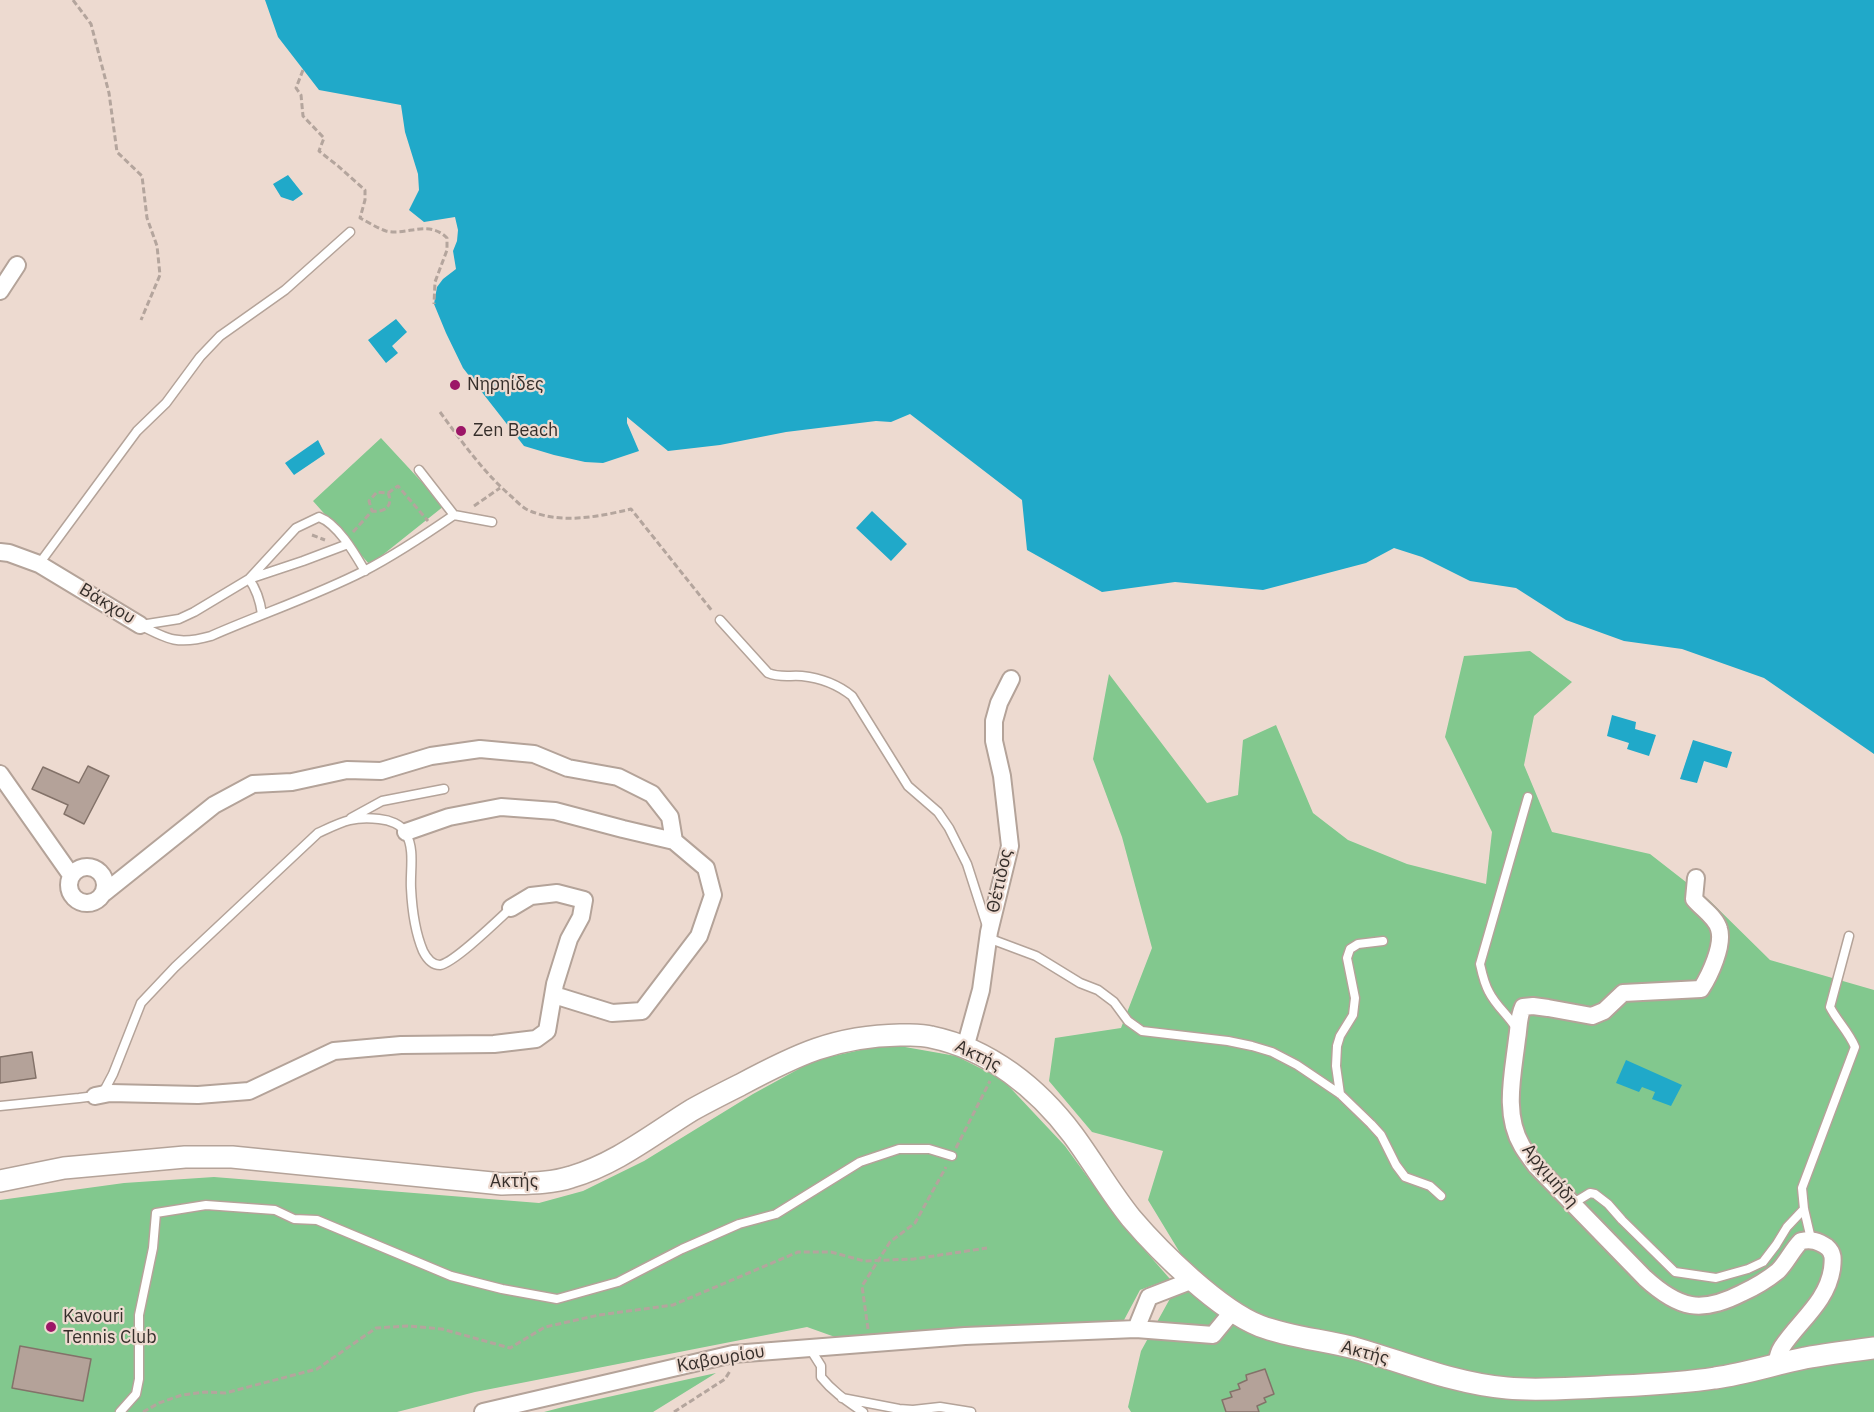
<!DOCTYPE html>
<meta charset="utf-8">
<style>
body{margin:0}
canvas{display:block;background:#eddad0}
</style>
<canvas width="1874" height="1412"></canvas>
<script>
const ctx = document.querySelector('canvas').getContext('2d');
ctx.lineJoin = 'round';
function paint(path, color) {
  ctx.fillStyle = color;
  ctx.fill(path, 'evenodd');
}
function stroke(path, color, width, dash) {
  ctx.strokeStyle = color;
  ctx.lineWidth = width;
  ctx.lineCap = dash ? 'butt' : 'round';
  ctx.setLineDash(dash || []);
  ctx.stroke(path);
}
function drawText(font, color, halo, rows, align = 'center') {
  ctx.font = font + ' "IBM Plex Sans",sans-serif';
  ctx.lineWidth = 4.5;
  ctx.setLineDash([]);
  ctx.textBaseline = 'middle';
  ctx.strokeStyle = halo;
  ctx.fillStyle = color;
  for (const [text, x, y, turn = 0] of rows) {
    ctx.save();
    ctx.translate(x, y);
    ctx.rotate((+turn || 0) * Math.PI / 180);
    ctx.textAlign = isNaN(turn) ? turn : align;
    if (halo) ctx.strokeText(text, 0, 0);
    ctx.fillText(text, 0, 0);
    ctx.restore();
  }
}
const green = new Path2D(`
 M381,438L444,506L370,565L313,501Z
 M1530,651L1572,682L1534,716L1524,765L1552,832L1650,854L1709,900L1770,960L1874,990V1412H1131L1128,1407L1141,1351L1188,1266L1148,1200L1163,1151L1092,1132L1049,1081L1055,1038L1121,1028L1152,948L1122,837L1093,759L1109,674L1207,803L1238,795L1243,740L1276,725L1313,813L1348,840L1407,864L1486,884L1492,832L1445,737L1464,656Z
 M888,1044L956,1056L1002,1079L1065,1146L1121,1223L1170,1279L1140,1290L1124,1320L968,1328L835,1337L807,1327L475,1392L397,1412H0V1200L124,1183L214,1177L539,1203L583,1191L644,1161L753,1094L815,1060Z
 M716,1373L653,1412H544L563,1407Z`);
const water = new Path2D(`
 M265,0H1874V754L1764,678L1682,649L1624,641L1566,620L1516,588L1470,581L1422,557L1394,548L1366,563L1263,590L1175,582L1102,592L1027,550L1022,500L910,414L891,422L876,421L786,432L720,445L668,451L627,417V423L639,451L603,463L585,462L554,455L524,446L463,368L446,333L434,304L437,287L443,279L456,269L453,251L457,241L458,230L455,217L424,222L409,210L419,190L418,174L405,132L401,105L319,90L278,37Z
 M288,175L303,194L293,201L281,197L273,184Z
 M396,319L407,332L392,346L398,353L386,363L368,340Z
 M318,440L325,454L294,475L285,463Z
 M872,511L907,544L891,561L856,528Z
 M1612,715L1636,722L1635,729L1656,735L1649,756L1627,749L1629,743L1607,736Z
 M1693,740L1732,752L1727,768L1704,761L1697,783L1680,779Z
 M1626,1060L1682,1085L1671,1106L1652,1099L1655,1092L1642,1087L1639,1092L1616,1083Z`);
const building = new Path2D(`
 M88,766L109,776L84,824L64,814L68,805L32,789L43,767L79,783Z
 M32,1052L36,1078L0,1083V1057Z
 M20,1346L91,1359L83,1401L12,1388Z
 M1265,1369L1274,1394L1264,1398L1266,1402L1257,1406L1259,1412H1226L1222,1400L1232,1397L1230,1392L1240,1389L1238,1384L1247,1380L1246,1375Z`);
const path = new Path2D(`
 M73,0L91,24L109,93L117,152L142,176L147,218L157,246L160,275L141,320
 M303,70L296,88L301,95L303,116L324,138L319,151L338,166L365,190V200L360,218C368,222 377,228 386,231C407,236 428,219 447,238V250L435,282L434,304
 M440,412C462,442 484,473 512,497C516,501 521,506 526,509C558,525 598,517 631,509L713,612
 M388,493L398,486L428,521
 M474,506L500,488
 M353,532L372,511C384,513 394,506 388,493L377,492L369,501L372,511
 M312,535L325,540
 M956,1148L990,1081
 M868,1329L862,1286L890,1242L915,1223L946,1167
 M143,1412L159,1403L182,1395L205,1392L225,1393L317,1369L376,1328L408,1326L442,1329L510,1348L545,1327L599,1315L673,1305L798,1252H831L864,1261L914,1259L987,1248
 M674,1412L725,1379L730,1371`);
const service = new Path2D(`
 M419,470L454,515
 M39,564L137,431L166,403L200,357L220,336L285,290L350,232
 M262,614C260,600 257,590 249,579L303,561L348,544
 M720,620L768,673C780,678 790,675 802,676C821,678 837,684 852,696L908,786L938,812L949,828L967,864L987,926
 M140,625C168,640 179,645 211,636C261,614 315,596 364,571C395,555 425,535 454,515L492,522
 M141,625L179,619L194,612L249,579L296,528L319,517C338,524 355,554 365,571
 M351,818L382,801L444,789
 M988,938L1036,956L1080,983L1098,990L1114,1002L1128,1021L1142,1031L1228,1041L1252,1046L1272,1052L1297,1065L1340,1094L1371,1124L1381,1135L1396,1165L1405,1177L1430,1186L1441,1196
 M1516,1028C1508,1015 1496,1006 1489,992C1484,983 1482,973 1480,964L1528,797
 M1340,1094L1336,1066L1337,1046L1340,1036L1353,1015L1355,998L1347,958L1350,949L1358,944L1383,941
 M0,1106L79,1098L95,1096L105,1089L113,1074L141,1003L175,967L318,833C342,822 352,816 379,819C389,820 402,824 406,834C415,849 410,871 411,888C412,909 415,932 423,951C426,957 431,965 440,965C454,963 498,920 511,908
 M1572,1204L1590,1193L1595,1194L1608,1204L1622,1220L1675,1272L1716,1278L1748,1269L1763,1262L1776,1245L1787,1227L1804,1209
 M1811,1239L1804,1209L1802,1188L1855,1047C1849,1032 1837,1021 1830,1007L1849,936
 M809,1347L821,1366V1377C833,1392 847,1401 863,1412
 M842,1398L899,1409L913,1410L940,1407L971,1412
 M120,1412L136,1394L139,1379V1315L153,1248L156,1213L206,1205L275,1210L294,1219L317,1220L451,1276L502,1289L557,1299L618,1282L682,1249L739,1224L776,1214L860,1162L899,1149H929L952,1156`);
const minor = new Path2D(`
 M0,291L17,265
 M0,552L9,553L39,564L140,625
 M0,774L71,875
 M406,832L449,817L501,807L555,811L623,829L674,841L706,868L713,895L699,936L642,1011L612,1013L554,995
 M69 885a18 18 0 1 1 36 0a18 18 0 1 1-36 0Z
 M1696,878L1694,899C1701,908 1716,917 1719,929C1724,945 1710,975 1701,989L1623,993L1604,1011L1592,1016L1548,1008L1533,1006L1523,1007C1518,1018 1519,1028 1517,1039C1513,1074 1503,1114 1522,1146C1526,1153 1531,1159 1536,1166L1645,1278C1679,1309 1701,1314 1742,1293C1755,1287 1767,1280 1778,1271C1787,1262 1792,1250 1801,1241C1812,1239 1818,1241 1827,1247C1834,1253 1833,1260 1832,1269C1827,1302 1799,1321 1782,1347C1778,1353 1777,1359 1776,1365
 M104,893L214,805L253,784L292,782L347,770L381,771L431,756L480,749L534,754L568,768L618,777L652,794L670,817L674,841
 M965,1048L981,990L989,932L1010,846L1002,776L994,741V721L999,703L1011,679
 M95,1096L110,1093L198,1095L249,1091L334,1051L401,1045L494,1044L536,1039L547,1031L555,984L569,939L581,917L584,900L557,893L531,896L511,908
 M1136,1329L1213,1335L1232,1312
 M483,1412L733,1354L965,1336L1136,1329L1149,1297L1193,1280`);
const tertiary = new Path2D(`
 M0,1181L64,1168L185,1157H232L502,1184C525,1183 549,1184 571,1177C616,1164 653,1134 692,1110C708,1101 724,1093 740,1085C796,1055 835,1036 900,1035C910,1035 921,1034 931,1037C989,1049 1038,1088 1073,1135C1093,1162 1110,1192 1131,1218C1160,1252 1219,1310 1260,1326C1292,1338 1326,1340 1358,1349C1406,1363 1456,1384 1507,1388C1537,1391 1569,1388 1599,1387C1638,1385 1677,1384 1715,1378C1745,1374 1775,1364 1805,1358C1828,1354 1851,1351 1874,1348`);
const markers = [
 [455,385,6,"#9c1667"],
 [461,431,6,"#9c1667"],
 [51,1327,6,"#9c1667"]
];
const poiNames = [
 ["Νηρηίδες",467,385],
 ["Zen Beach",473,431],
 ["Kavouri",63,1317],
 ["Tennis Club",63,1338]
];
const streetNames = [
 ["Βάκχου",107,604,31],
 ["Θέτιδος",1000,881,-78],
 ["Ακτής",978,1056,26],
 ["Αρχιμήδη",1550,1176,50],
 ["Ακτής",514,1182],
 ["Ακτής",1365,1353,15],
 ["Καβουρίου",721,1359,-10]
];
paint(green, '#82c88e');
paint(water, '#20a9c9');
paint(building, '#b4a299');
stroke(building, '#837269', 1.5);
stroke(service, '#b4a399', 11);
stroke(minor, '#b4a399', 20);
stroke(tertiary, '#b4a399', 24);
stroke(path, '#b4a59d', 3, [6, 3]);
stroke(service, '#fff', 8);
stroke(minor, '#fff', 16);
stroke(tertiary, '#fff', 21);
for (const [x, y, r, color] of markers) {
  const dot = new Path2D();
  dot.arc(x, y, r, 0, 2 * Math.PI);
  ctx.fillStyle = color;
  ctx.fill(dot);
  stroke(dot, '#eddad0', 2);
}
drawText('18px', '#362f2b', '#eddad0', poiNames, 'left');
drawText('18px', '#362f2b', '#eddad0', streetNames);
</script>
